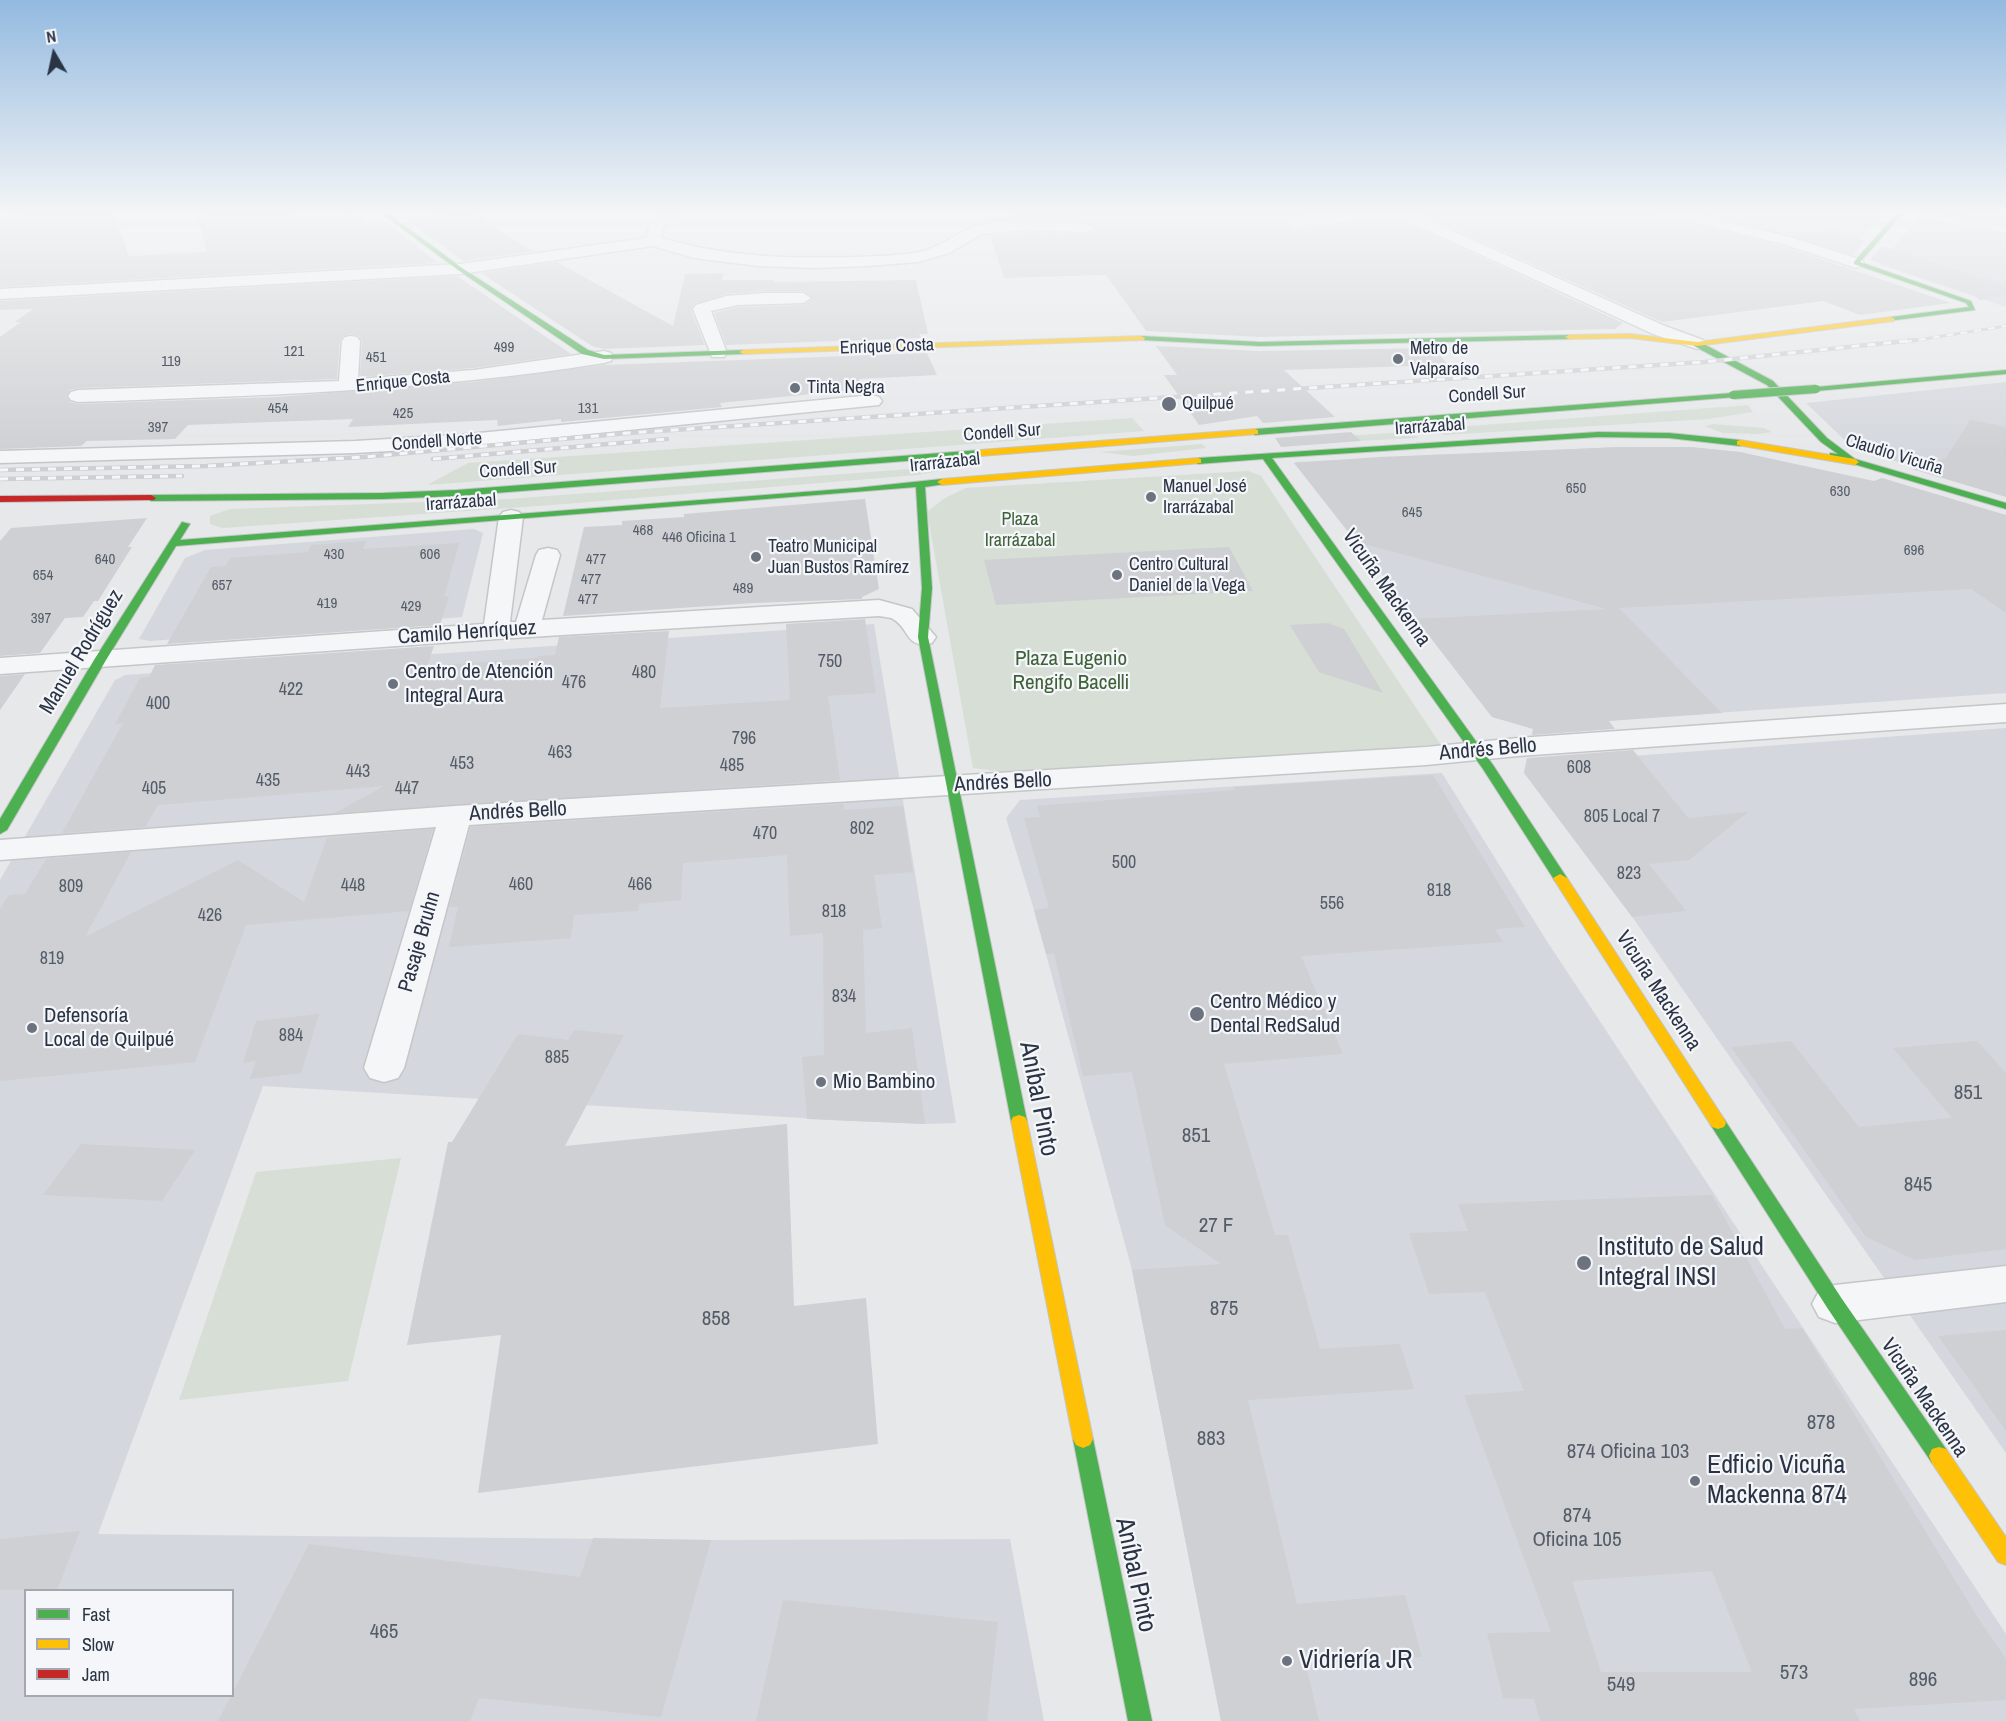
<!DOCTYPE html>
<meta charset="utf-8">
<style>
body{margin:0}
#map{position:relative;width:2006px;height:1721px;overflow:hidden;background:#e6e8ea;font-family:"Archivo Narrow",sans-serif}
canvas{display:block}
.legend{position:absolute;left:24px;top:1589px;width:210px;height:108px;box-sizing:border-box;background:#f4f6f9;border:2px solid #a4a8b1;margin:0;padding:8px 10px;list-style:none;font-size:18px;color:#2b3445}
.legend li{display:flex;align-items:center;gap:12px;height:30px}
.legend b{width:30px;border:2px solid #a4a8b1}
.north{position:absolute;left:24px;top:24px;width:60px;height:60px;-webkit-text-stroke:4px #f4f6f9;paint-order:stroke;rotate:351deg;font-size:16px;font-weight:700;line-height:24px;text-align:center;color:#2b3445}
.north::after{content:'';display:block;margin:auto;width:21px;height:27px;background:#2b3445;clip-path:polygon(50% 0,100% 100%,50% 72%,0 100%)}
</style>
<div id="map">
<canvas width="2006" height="1721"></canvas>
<ul class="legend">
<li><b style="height:8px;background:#4caf50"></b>Fast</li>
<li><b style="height:8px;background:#ffc107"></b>Slow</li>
<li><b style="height:8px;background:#c62828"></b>Jam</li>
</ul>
<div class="north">N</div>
</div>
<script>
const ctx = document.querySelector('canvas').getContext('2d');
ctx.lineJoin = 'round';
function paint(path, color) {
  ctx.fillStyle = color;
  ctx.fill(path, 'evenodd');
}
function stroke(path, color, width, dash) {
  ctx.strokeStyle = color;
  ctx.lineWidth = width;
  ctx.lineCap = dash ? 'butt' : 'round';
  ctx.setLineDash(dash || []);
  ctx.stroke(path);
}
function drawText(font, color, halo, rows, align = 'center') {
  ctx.font = font + ' "Archivo Narrow",sans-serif';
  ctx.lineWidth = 4.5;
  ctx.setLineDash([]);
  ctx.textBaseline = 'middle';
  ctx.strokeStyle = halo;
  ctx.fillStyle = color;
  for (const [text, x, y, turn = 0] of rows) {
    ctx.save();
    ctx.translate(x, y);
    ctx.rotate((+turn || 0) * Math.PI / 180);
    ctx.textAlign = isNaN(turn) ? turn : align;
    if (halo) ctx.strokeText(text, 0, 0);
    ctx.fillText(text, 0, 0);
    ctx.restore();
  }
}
const built = new Path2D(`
 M1918,217L2006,232V307L1880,265Z
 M1835,225L1867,231L1842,250L1832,249L1786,235Z
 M2006,382V491L1855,450L1806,403Z
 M1620,447H1690L1740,452L2006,524V693L1526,726L1492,717L1295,462Z
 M474,529L483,533L462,617L150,641L139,639L185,558L205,550Z
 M874,624L956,1123L925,1124L853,1121L263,1086L98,1534L711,1540L1010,1539L1044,1721H0V880L115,680L125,675ZM26,1590H232V1696H26Z
 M2006,728V1453L1610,885L1524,771L1526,764Z
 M1442,773L1548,943L2006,1634V1721H1221L1132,1270L1034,910L1006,818L1020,800Z`);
const green = new Path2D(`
 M1694,212H1886L1867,231L1835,225L1786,235Z
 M1905,212H2006V227Z
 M1748,405L1753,412L1709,419L1444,435L1429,429Z
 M1132,418L1144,431L427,485L468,463Z
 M1713,424L1764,428L1772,432L1758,434L1723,433L1704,426Z
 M1406,432L1419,438L1313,443V438Z
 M1202,444L1206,448L1133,456L1100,452Z
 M977,464L917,475L552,505L222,528L210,524V516L230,509L509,499Z
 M1248,471L1261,476L1441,745L1012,773L973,768L927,512L945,498L966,488Z
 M401,1158L348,1381L179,1400L256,1172Z`);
const stream = new Path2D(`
 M1926,212L1981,217L2006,216V220L1981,221Z`);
const building = new Path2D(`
 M40,212H114L129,256L207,252L197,215L231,212H297L293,220L352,214L355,219L361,218L365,225L386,222L438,263L0,287V216Z
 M458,212H471L529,249L536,251L463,261L406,219Z
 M1032,212H1348L1292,217L1284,224L1293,229L1399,219L1623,323L1615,329L1260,337L1146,331L1106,275L1004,278L990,236L1027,232L1087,234L1096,229L1087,222L1029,219L986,222L985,218Z
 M1415,212H1652L1782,246L1951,303L1860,315L1823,301L1662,322Z
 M1807,231L1816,233L1834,231L1865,241L1853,255L1790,235Z
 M1882,246L2006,286V296L1979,300L1976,296L1870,260Z
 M557,262L673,326L685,274L723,273L722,280H774L773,282L916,280L928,334H919L921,338L726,345L714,313L738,307L803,305L813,299L803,291H765L726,294L694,304L691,310L705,345L604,349L592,346L481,273Z
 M457,276L571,354L474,368L360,377L362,341L359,336L351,334L343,336L340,341L337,379L78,388L70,390L66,396L70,402L78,404L276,397L473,382L604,365L927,353L937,375L859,379L864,389L720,403L722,407L561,422V419L498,426L497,420L348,427L353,419L188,425L175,439L87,441L81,446L0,449V337L21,322H15L33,309L0,310V301Z
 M1156,346L1260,351L1432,348L1449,365L1284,370L1335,417L1263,423L1257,416L1199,425L1164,375H1177Z
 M1970,420L2006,427V497L1912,469L1946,458Z
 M1351,432L1361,441L1281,447L1275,438Z
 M1620,447H1690L1740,452L1874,481L1882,478L2006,515V613L1971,589L1619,608L1722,713L1609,721L1615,729L1532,735L1533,729L1492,717L1416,619L1607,609L1356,542L1294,463L1379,457Z
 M865,499L879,589L862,597V599L754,603L563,616L584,527L622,525V521L684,517V514Z
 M147,518L128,547H132L98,601H94L83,617L65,618L40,653L0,656V541L11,528Z
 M366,541L363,549L459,543L444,597L449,596L440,625L167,644L211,567L226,566L230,558L308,552L311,545Z
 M1229,547L1253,591L996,605L984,560Z
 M865,619L876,693L828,696L840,780L335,813L384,786L158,805L145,827L62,833L123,723L115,724L140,678L149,677L155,665L434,646L427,666L537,658L538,656L555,655L559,637L669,631L660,708L790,700L786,624Z
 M1328,623L1344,629L1383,693L1319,672L1290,625Z
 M25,674L0,710V676Z
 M1633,750L1688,818L1748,812L1689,860L1649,864L1686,911L1632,917L1524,773L1527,758Z
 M1433,775L1525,927L1495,929L1503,942L1301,956L1343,1054L1224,1064L1275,1235H1288L1320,1349L1400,1344L1414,1389L1248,1400L1297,1604L1405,1595L1422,1657L1306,1665L1319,1721H1221L1132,1270L1221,1264L1165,1225L1132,1072L1083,1076L1054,953L1046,954L1034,910L1049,908L1024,818L1040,817L1037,806L1235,790L1233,787Z
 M843,804L844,810L903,806L913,872L874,875L882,928L863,930L866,1033L912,1028L925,1124L807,1119L802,1057L824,1055L823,933L790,936L787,855L683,863L681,900L639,904L638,911L574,915L571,938L449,947L458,907H449L471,827Z
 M433,829L409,911L246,925L195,1062L0,1081V909L9,895L25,894L46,859L131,852L85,937L238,860L304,902L327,838Z
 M319,1014L301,1073L250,1079L256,1061L243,1063L256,1021Z
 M574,1030L624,1035L565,1146L787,1124L794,1306L866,1298L878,1444L478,1493L501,1335L407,1345L448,1142H452L518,1034L568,1040Z
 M1791,1041L1859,1127L1952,1118L1893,1048L1977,1041L2006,1073V1249L1915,1260L1866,1237L1731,1047Z
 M81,1144L195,1150L162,1201L43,1195Z
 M1712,1195L1785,1329L1802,1328L1978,1618L2006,1659V1700L1854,1709L1860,1721H1540L1534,1699L1503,1698L1487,1633L1551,1632L1464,1395L1524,1391L1485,1292L1429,1294L1409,1233L1468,1231L1458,1204ZM1712,1571L1752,1672H1601L1572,1581Z
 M2006,1330V1431L1938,1336Z
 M80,1531L57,1590H0V1539Z
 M593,1538L711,1540L661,1717L479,1698L470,1721H218L309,1544L580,1577Z
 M783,1600L998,1622L987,1721H756Z`);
const street = new Path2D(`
 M666,212H684L664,225L661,238C725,257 790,259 856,257C876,256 899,256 920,252C940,247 954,235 973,227C996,218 1060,223 1087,224L1094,228L1087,232L1027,230L982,234L949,253L918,262L868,266L815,268L758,266L694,258L653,246L460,274L0,299V289L460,264L646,238L651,223Z
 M1369,212H1410L1665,326L1703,340L1706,344L1703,348L1697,349L1653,334L1399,217L1293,227L1286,223L1293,219Z
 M1665,212H1688L1793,238L1862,260L1864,263L1856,268L1850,266L1783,244L1667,215Z
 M765,293H803L811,298L803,303L738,305L711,311L727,353L724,357H712L693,309L696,305L726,296Z
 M351,336L357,337L360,341L358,379L474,370L604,351L611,353L613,357L611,361L604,363C429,391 255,396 78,402L71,400L68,396L71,392L78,390L339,381L342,341L345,337Z
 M872,395L879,397L882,401L879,405L458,447L355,453L0,463V451L355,441L458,435Z
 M511,510L519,512L523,517L510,622H516L536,555L539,550L548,548L557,550L560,555L542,620L879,600L912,609L936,637L932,643C905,649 911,630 893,619C890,617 883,617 879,616L496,639L0,674V658L484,624L499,517L503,512Z
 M2006,704V722L1518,756L1426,765L469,825L404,1068L398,1078L384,1082L370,1078L364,1068L436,827L0,860V840L455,806L1426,747L1518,738Z
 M2006,1266V1302L1835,1323L1819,1317L1812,1304L1819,1291L1835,1285Z`);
const fast = new Path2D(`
 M380,212H386L462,268L588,350L604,355L743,350L747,352L743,354L604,359L582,354L458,270Z
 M1898,212H1904L1860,262L1971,301L1975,310L1888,321L1887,319L1891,317L1969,307L1966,303L1854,264V262Z
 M1569,335L1573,337L1572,339L1260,346L1141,340L1137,338L1141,336L1260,342Z
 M1694,342H1700L1773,381L1827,438L1855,459L2006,503V509L1830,457V453L1838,454L1821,442L1767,385L1694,346Z
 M2006,370V374L1816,391L1812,389L1816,387Z
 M1733,393H1736V397L1255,435L1251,432L1255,429Z
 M1598,432L1669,433L1740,440L1744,443L1740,446L1669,438L1598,437L1272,458L1493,765L1567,878L1560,882L1555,881L1483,769L1263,459L1198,464L1194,461L1198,458Z
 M980,450L984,453L983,455L457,496L383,499L151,501L146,498L151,495L383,493L457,490Z
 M942,479L945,480V484L925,487L932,588L928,637L1027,1121L1025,1125L1019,1127L1013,1125L1011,1121L918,637L922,588L916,487L176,546L106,660L7,830L0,834V819L94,660L182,522L190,524L180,540L856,488Z
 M1718,1117L1724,1119L1842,1299L1946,1449L1949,1456L1946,1463L1939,1465L1932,1463L1828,1309L1712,1127L1710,1123L1712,1119Z
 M1083,1430L1090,1433L1093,1439L1152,1721H1128L1073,1439L1076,1433Z`);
const slow = new Path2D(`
 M1891,317L1895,319L1894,321L1697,346L1630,338L1569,339L1565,337L1569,335L1630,334L1697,342Z
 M1141,336L1145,338L1144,340L743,354L739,352L743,350Z
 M1255,429L1258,430V434L980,456L976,453L980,450Z
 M1740,440L1855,459L1859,462L1855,465L1737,445V441Z
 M1198,458L1201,459V463L942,485L937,482L942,479Z
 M1560,874L1567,878L1724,1119L1726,1123L1724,1127L1718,1129L1712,1127L1553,878Z
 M1019,1115L1025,1117L1027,1121L1093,1439L1090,1445L1083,1448L1076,1445L1073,1439L1011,1121L1013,1117Z
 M1939,1447L1946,1449L2006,1537V1565L1998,1562L1932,1463L1929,1456L1932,1449Z`);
const jam = new Path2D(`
 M151,495L156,498L154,500L0,502V496Z`);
const railFar1 = new Path2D(`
 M1905,342L2006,326`);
const rail = new Path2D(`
 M433,459L667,439
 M0,470L206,466L364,457L628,433L1704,362L1915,340
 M0,479L182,476`);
const fastBridge = new Path2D(`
 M1733,395L1816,389`);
const markers = [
 [1398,359,6,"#6c737f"],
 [795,388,6,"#6c737f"],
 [1169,404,8,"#6c737f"],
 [1151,497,6,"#6c737f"],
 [756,557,6,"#6c737f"],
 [1117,575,6,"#6c737f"],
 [393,684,6,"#6c737f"],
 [1197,1014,8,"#6c737f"],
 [32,1028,6,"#6c737f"],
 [821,1082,6,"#6c737f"],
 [1584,1263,8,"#6c737f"],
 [1695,1481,6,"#6c737f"],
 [1287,1661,6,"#6c737f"]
];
const farNumbernames = [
 ["499",504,348],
 ["121",294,352],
 ["451",376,358],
 ["119",171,362],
 ["454",278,409],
 ["131",588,409],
 ["425",403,414],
 ["397",158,428],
 ["650",1576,489],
 ["630",1840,492],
 ["645",1412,513],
 ["468",643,531],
 ["446 Oficina 1",699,538],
 ["696",1914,551],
 ["430",334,555],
 ["606",430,555],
 ["640",105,560],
 ["477",596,560],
 ["654",43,576],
 ["477",591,580],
 ["657",222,586],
 ["489",743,589],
 ["477",588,600],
 ["419",327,604],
 ["429",411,607],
 ["397",41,619]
];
const farStreetnames = [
 ["Enrique Costa",887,347,-2],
 ["Enrique Costa",403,382,-6],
 ["Condell Sur",1487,395,-4],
 ["Irarrázabal",1430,427,-4],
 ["Condell Sur",1002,433,-4],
 ["Condell Norte",437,442,-4],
 ["Claudio Vicuña",1894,455,17],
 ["Irarrázabal",945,463,-6],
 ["Condell Sur",518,470,-4],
 ["Irarrázabal",461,503,-4]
];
const farPoinames = [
 ["Metro de",1410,349],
 ["Valparaíso",1410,370],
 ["Tinta Negra",807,388],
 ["Quilpué",1182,404],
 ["Manuel José",1163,487],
 ["Irarrázabal",1163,508],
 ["Teatro Municipal",768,547],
 ["Juan Bustos Ramírez",768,568],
 ["Centro Cultural",1129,565],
 ["Daniel de la Vega",1129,586]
];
const farParknames = [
 ["Plaza",1020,520],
 ["Irarrázabal",1020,541]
];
const numberNames = [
 ["750",830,662],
 ["480",644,673],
 ["476",574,683],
 ["422",291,690],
 ["400",158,704],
 ["796",744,739],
 ["463",560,753],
 ["453",462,764],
 ["485",732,766],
 ["608",1579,768],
 ["443",358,772],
 ["435",268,781],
 ["405",154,789],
 ["447",407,789],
 ["805 Local 7",1622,817],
 ["802",862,829],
 ["470",765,834],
 ["500",1124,863],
 ["823",1629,874],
 ["460",521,885],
 ["466",640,885],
 ["448",353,886],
 ["809",71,887],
 ["818",1439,891],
 ["556",1332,904],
 ["818",834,912],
 ["426",210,916],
 ["819",52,959],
 ["834",844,997],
 ["884",291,1036],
 ["885",557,1058]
];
const streetNames = [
 ["Vicuña Mackenna",1386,588,55],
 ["Camilo Henríquez",467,633,-4],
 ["Manuel Rodríguez",82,652,-59],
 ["Andrés Bello",1488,750,-5],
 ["Andrés Bello",1003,783,-3],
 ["Andrés Bello",518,812,-3],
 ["Pasaje Bruhn",420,942,-74],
 ["Vicuña Mackenna",1658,991,57],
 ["Vicuña Mackenna",1924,1398,56]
];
const parkNames = [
 ["Plaza Eugenio",1071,659],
 ["Rengifo Bacelli",1071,683]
];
const poiNames = [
 ["Centro de Atención",405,672],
 ["Integral Aura",405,696],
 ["Centro Médico y",1210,1002],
 ["Dental RedSalud",1210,1026],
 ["Defensoría",44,1016],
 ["Local de Quilpué",44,1040],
 ["Mio Bambino",833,1082]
];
const nearNumbernames = [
 ["851",1968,1093],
 ["851",1196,1136],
 ["845",1918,1185],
 ["27 F",1216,1226],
 ["875",1224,1309],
 ["858",716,1319],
 ["878",1821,1423],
 ["883",1211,1439],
 ["874 Oficina 103",1628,1452],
 ["874",1577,1516],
 ["Oficina 105",1577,1540],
 ["465",384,1632],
 ["573",1794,1673],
 ["896",1923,1680],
 ["549",1621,1685]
];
const nearStreetnames = [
 ["Aníbal Pinto",1038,1099,79],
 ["Aníbal Pinto",1135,1575,78]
];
const nearPoinames = [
 ["Instituto de Salud",1598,1248],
 ["Integral INSI",1598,1278],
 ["Edficio Vicuña",1707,1466],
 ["Mackenna 874",1707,1496],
 ["Vidriería JR",1299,1661]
];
paint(built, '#d4d7dd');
paint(green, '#d6ded6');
paint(stream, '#b4c4d5');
paint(building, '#ced0d3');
stroke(street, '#c4c6c8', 3);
stroke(fast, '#c4c6c8', 2);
stroke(slow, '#c4c6c8', 2);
stroke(jam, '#c4c6c8', 2);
paint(street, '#f5f6f7');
paint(fast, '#4caf50');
paint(slow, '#ffc107');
paint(jam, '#c62828');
stroke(railFar1, '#cecfd2', 3);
stroke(rail, '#cecfd2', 4.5);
stroke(railFar1, '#f4f6f9', 2, [7]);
stroke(rail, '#f4f6f9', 3, [8]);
stroke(fastBridge, '#c4c6c8', 10, []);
stroke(fastBridge, '#4caf50', 8);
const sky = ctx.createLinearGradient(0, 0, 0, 453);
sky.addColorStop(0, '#93bae0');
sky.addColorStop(0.47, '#f4f5f6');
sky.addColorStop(1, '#f4f5f600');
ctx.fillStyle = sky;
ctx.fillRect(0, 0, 2006, 453);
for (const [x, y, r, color] of markers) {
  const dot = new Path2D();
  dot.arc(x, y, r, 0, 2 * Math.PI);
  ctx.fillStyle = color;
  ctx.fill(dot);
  stroke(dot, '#f4f6f9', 2);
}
drawText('15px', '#545c69', null, farNumbernames);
drawText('18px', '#2b3445', '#f4f6f9', farStreetnames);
drawText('18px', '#2b3445', '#f4f6f9', farPoinames, 'left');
drawText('18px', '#3f6138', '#f4f6f9', farParknames);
drawText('18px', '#545c69', null, numberNames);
drawText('21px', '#2b3445', '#f4f6f9', streetNames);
drawText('21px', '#3f6138', '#f4f6f9', parkNames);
drawText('21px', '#2b3445', '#f4f6f9', poiNames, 'left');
drawText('21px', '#545c69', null, nearNumbernames);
drawText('26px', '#2b3445', '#f4f6f9', nearStreetnames);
drawText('26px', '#2b3445', '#f4f6f9', nearPoinames, 'left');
</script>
